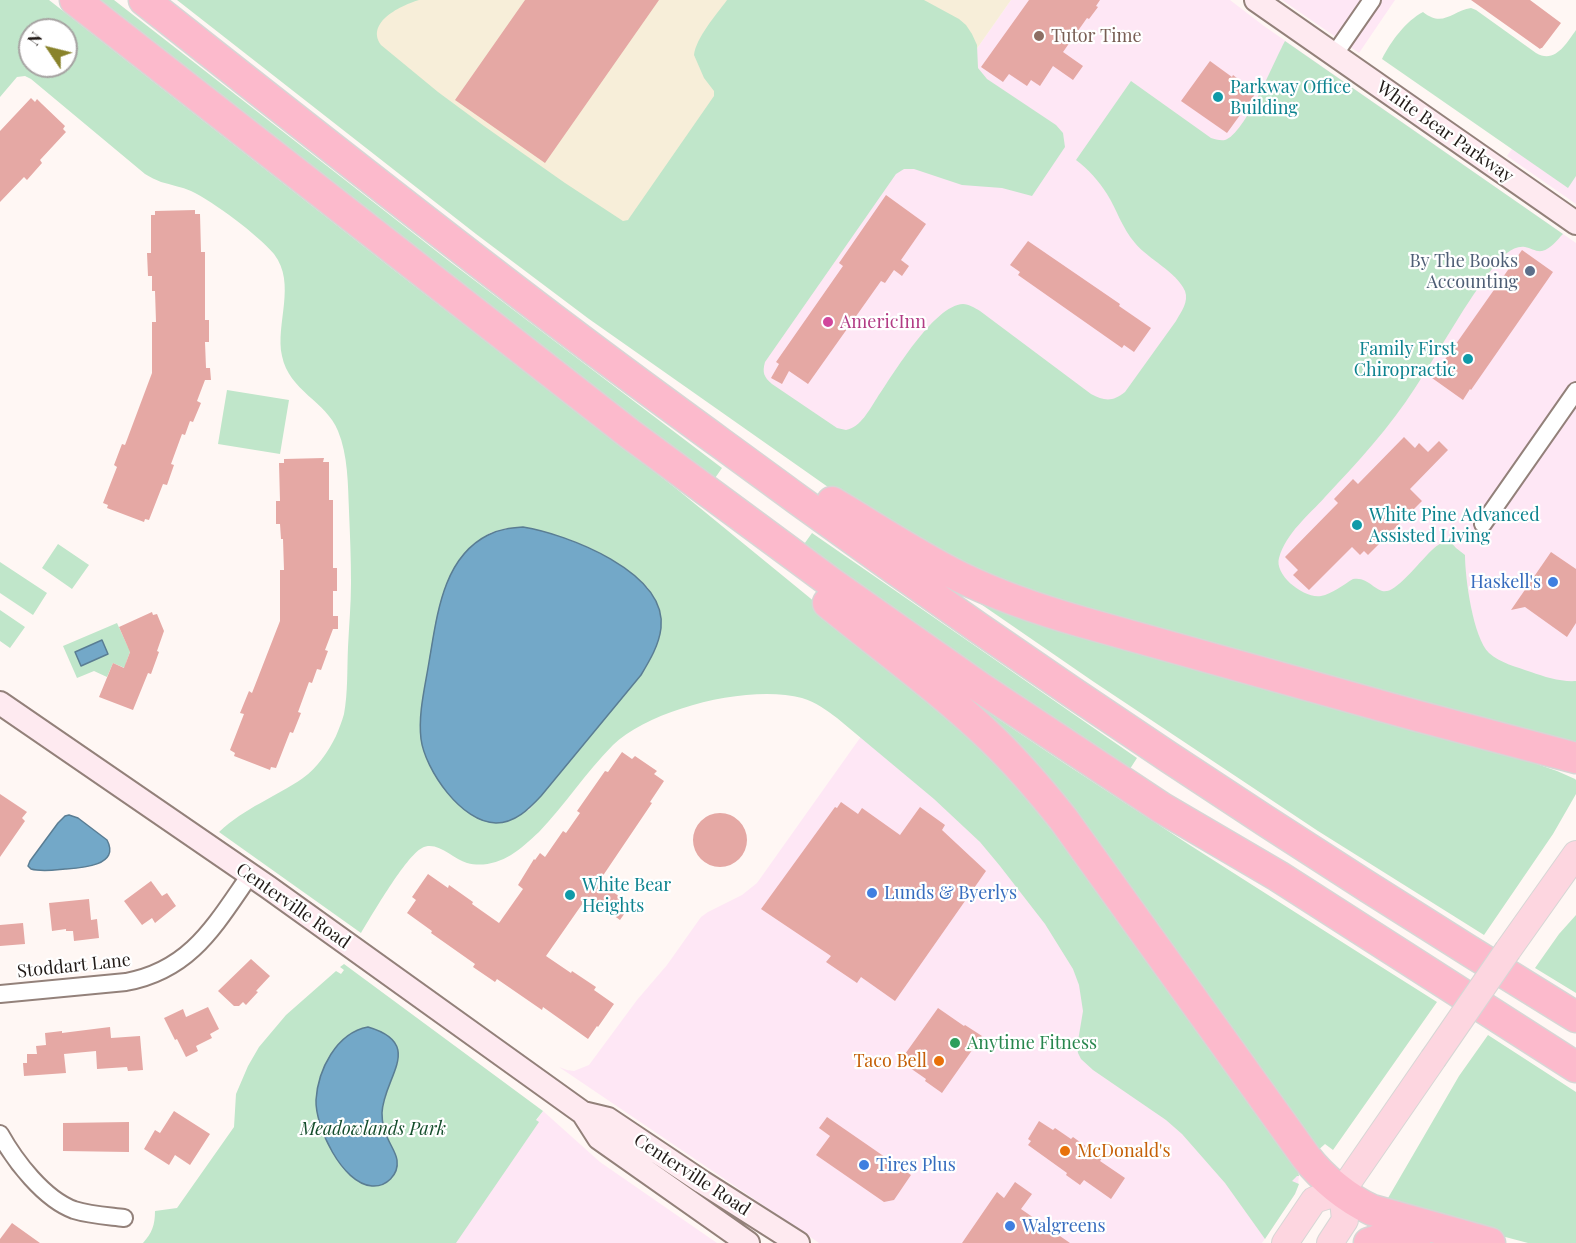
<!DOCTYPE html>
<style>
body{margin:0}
#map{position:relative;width:1576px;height:1243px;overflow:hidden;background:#fff7f4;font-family:"Playfair Display",serif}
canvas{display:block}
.north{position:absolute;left:18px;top:18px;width:60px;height:60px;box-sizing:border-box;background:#fff;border:2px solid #a6a3a2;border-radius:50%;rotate:305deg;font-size:16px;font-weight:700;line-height:24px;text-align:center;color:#211a17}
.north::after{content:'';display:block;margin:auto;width:21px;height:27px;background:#89832b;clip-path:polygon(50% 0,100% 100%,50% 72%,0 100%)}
</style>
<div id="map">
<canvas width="1576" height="1243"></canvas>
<div class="north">N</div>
</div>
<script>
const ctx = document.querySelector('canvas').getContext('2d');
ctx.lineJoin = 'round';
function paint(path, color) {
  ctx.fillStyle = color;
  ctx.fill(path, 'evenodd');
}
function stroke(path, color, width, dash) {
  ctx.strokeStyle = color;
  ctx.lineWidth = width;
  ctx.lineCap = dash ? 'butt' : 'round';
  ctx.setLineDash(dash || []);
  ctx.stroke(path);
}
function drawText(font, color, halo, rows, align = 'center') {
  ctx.font = font + ' "Playfair Display",serif';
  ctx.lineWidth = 4.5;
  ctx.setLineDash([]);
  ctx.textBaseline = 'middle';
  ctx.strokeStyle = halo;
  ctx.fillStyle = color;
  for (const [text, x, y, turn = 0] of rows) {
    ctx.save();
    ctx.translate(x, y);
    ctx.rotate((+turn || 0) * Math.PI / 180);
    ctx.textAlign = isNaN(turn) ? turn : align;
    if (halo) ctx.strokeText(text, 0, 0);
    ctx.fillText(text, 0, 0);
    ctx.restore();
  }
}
const commercial = new Path2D(`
 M1011,0H1230L1264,26L1576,243V723L729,402Z
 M1282,0H1395L1359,53Z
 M1576,56V204L1507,156Z
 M899,683L1299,1173L1298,1187L1295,1194L1262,1243H819L559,1067L567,1070L574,1071L589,1065L637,1000L667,965L701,917L708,912L742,895L757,883Z
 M543,1111L600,1162L717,1243H451Z`);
const industrial = new Path2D(`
 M191,0H1011L729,402Z`);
const green = new Path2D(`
 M0,0H49L399,274L678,490L931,697L1033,797L1297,1166L1299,1176H1297L1292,1181L1299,1184L1295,1194L1265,1239L1225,1183L1182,1134L1166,1120L1093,1070L1081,1059L1078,1053L1077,1047L1083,1011L1079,985L1073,969L1045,924L1000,866L980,842L934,799L837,718C826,710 816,702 802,698C750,684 652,708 613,745C586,772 565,805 539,832C530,840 521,849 511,855C498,863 482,867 467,863C453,859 437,840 422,848C406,856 372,915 361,933L219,832C246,807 274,798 303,778C317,768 328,752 336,736C339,729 342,721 344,714C348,693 347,669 348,647C349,626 351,604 351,583C351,559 350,535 349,511C348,485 348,455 338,431C326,401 289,391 282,356C275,324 297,284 274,254C258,235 214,202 191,191C182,187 171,185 161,182C156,180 150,177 145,174L31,79L25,76L17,77L0,97ZM30,30H66V66H30ZM507,528L568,539L590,548L612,560L634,576L648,588L661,627L652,656L641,674L529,810L476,818L450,796L422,708L439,612L475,543L490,533Z
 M94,0H114L449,261L722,468L713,481Z
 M177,0H419C402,5 365,22 381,45L438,92L484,126L565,183L623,221L628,220L630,217L714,96V91L704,78L694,55C696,38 716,15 727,0H924L959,19L966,25L972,34L977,45L978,68L987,79L1056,125L1063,133L1065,147L1032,196L1002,188L962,185L914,169H904L896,174L765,362C762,373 764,377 772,384L837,428L846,430C861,427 869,410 877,398C893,375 934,305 963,304C969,304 975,308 980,311L1091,394C1104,401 1113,402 1125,392L1176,321C1181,312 1189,302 1185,291C1177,272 1148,259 1135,243C1122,228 1117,210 1107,194C1099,181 1088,169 1076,160L1131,81L1211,138C1215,139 1220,141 1225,140C1245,134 1274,61 1285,41L1563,234C1557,240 1551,249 1542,251C1536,252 1531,248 1525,247C1513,245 1502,257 1495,265C1465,303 1442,347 1415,388C1390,427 1358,462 1325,497C1309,515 1286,533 1279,558C1274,575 1304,599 1321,596C1332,594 1343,585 1353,579C1369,576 1375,593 1387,591C1398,590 1423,558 1432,550C1437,545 1443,542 1448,539L1456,548L1465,555C1465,578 1473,638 1489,653C1500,663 1517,667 1531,672C1545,677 1561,682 1576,681V748L1065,611L900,535L828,487L589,319L476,234Z
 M1471,8L1476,10L1536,53C1555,64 1566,44 1576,30V176L1568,188L1382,59C1391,41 1406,21 1423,12C1443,28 1452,11 1471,8Z
 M227,390L289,400L280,454L218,444Z
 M812,533L1137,758L1128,772L802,547Z
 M58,544L89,565L72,589L42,568Z
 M0,562L47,593L33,615L0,593Z
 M972,598L1502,752L1557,771L1575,779L1576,780V794L1553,834L1484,935L1318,831L1094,682Z
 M0,610L25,627L10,648L0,641Z
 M117,623L128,647L132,646L126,663L136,668L134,672L113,663L107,677L94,671L77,678L63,646Z
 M943,681C1105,793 1271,897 1437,1002L1333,1150L1325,1144L1316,1152Z
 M1576,915V993L1535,968L1559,934Z
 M344,964L543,1111L536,1120L539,1122L456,1243H143C152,1233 155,1225 155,1211L177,1208L234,1127L236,1094L248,1066L259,1047L286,1015L336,971L341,974L344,970L340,967Z
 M1488,1035L1576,1092V1243H1528L1445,1221L1397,1204L1388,1198L1459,1076Z`);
const water = new Path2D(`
 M523,527C567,534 667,572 661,628C659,645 650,660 641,675L541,796C529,809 515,823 496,823C462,823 425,770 421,739C418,714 425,687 429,662C437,617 442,558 488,535C499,529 511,528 523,527Z
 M102,640L108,654L81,666L75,652Z
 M69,815L78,818L107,840C121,866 80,868 65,869C54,870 42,872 31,869L28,866L30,861L58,823L65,816Z
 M368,1027C426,1044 383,1078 382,1113C382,1122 384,1131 388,1139C391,1146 396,1153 397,1160C399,1175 386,1187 372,1186C342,1184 315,1126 316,1100C318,1070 336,1033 368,1027Z`);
const building = new Path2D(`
 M525,0H659L545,163L455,100Z
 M1029,0H1100L1096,6L1098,7L1089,19L1087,18L1063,52L1083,66L1073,80L1053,66L1040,86L1031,80L1027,86L1009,74L1003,82L981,67Z
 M1471,0H1530L1561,23L1542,48H1541L1540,49Z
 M1210,61L1232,77L1233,75L1256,93L1227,133L1181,101Z
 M31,98L35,102L37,99L42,104L65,126L63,129L66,132L40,160L42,163L27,180L24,177L0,202V131Z
 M886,195L926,224L901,260L909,266L902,276L894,270L885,283L881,281L808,384L789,371L782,384L771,378L779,364L776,362L843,266L839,263Z
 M195,210V214H200L201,252H205V320H209V342H205L206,368H210L211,380H205L197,401L201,403L193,422L190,421L185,435L182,434L171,464L174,465L167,485L163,484L149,520L145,519L144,522L107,508L108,505L103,503L117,467L114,465L122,444L125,445L152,373V322H156L155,291H152V276H148L147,253H151V215H155V211Z
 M1028,241L1120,304L1119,306L1151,328L1134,352L1124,345L1122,348L1018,275L1020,272L1010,265Z
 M1522,250L1553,272L1471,390L1470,389L1463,400L1432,378Z
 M1404,437L1415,448L1419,443L1428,452L1439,441L1448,450L1410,489L1422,501L1368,555L1364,551L1360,555L1352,547L1309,590L1293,575L1298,570L1285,557L1338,503L1334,499L1353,479L1358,484Z
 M324,458L323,462H329V500H333V568H337V591H333V616H338V629H333L325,650L328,651L321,670L317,669L312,683L309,682L298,712L301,713L293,733L290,732L276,768L271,767L270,770L234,756L235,753L230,750L244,714L240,713L249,691L252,693L280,621V570H284L283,539H281L280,524H276V501H280L279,463H284V459Z
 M1551,552L1576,569V623L1567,637L1525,607L1511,610Z
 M152,612L153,615L157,614L164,631L157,651L159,652L151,674L148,673L133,710L99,697L113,663L124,668L130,652L119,627Z
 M622,752L632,759L635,756L657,771L654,774L664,781L650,802L652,803L600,880H601L599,883L631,904L620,920L589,898L587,901L585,900L546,956L571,973L572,971L596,987L594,990L614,1004L598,1027L597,1026L588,1039L543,1007L542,1010L497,979L495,982L473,967L475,964L431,933L432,931L407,913L416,900L412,897L428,874L448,888L449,885L473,902L472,904L499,923L523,889L518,885L534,859L535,860L540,853L545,857L563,831L566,833L580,813L577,811L605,771L608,772Z
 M0,794L27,812L22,818L25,821L0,857Z
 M841,802L858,814L862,808L900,835L920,807L945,825L942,830L986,871L895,1001L861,977L857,983L826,962L831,956L761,909L835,807L837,808Z
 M693 840a27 27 0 1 1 54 0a27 27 0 1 1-54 0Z
 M151,881L162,896L167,893L176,906L155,923L152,918L142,925L124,901Z
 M89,899L91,920L97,919L99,938L74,941L73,931H66V929L52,931L49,903Z
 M23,923L25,944L0,946V925Z
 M251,959L270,976L256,991L258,992L246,1005L243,1002L239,1006H234L218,991Z
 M208,1007L219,1029L210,1034L212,1038L196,1046L198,1051L186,1057L177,1039L175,1040L164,1018L183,1009L186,1017Z
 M938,1008L964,1026L965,1025L982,1036L942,1093L925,1081L926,1079L900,1061Z
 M110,1027L111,1038L140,1036L143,1070L128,1071L127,1067L97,1069L96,1051L64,1054L66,1073L24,1076L23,1063H27V1054H37L36,1046L46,1045L45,1033L62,1031V1033Z
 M174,1111L210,1134L190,1165L175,1155L169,1165L144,1149L155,1130L160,1133Z
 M827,1117L911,1175L894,1200L884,1202L816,1155L830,1136L819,1128Z
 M1039,1121L1053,1130L1055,1128L1071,1139L1073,1137L1102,1158L1100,1161L1125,1178L1111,1199L1084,1180L1080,1185L1066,1175L1067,1173L1028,1145L1031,1141L1028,1139Z
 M129,1122V1152L63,1151V1123Z
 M1015,1182L1032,1194L1021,1209L1070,1243H962L997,1192L1004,1198Z
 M12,1223L40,1243H0V1239Z`);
const street = new Path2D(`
 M1334,55L1372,0
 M1483,524L1576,391
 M0,994L126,982C191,970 215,925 250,875
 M0,1134C15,1161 44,1199 74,1210C90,1215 108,1216 124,1218`);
const secondary = new Path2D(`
 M1256,0L1576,223
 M0,703L268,887L583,1113L608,1119L702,1182L798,1243
 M583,1113L599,1138L748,1243`);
const primary = new Path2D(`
 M1508,950L1576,854
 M1285,1243L1314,1200L1342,1191L1433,1059
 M1330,1243L1345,1220L1342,1191`);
const highway = new Path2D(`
 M75,0L630,434L833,584L981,688L1162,808L1278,876L1576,1067
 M144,0C285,111 426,223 569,331C644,388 721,443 797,499C1049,682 1310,854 1576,1017
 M832,502C874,527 916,555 960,577C999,596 1040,610 1082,622L1414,715L1576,758
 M828,603C882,647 941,690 991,738C1017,763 1041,791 1064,820L1306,1157C1322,1178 1348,1199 1372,1210L1490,1243
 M1369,1243L1402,1232L1424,1229`);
const primaryBridge = new Path2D(`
 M1433,1059L1508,950`);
const markers = [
 [1039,36,6,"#8d6e63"],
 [1218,97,6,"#0f9aa8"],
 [1530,271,6,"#5c6f8a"],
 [828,322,6,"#d1479c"],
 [1468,359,6,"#0f9aa8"],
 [1357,525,6,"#0f9aa8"],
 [1553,582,6,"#3f7fe0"],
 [872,893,6,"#3f7fe0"],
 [570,895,6,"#0f9aa8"],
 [955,1043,6,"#2e9e5b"],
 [939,1061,6,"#e8710a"],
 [1065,1151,6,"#e8710a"],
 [864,1165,6,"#3f7fe0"],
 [1010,1226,6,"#3f7fe0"]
];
const educationNames = [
 ["Tutor Time",1051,36]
];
const cultureNames = [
 ["Parkway Office",1230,87],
 ["Building",1230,108],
 ["Family First",1456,349,"right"],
 ["Chiropractic",1456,370,"right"],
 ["White Pine Advanced",1369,515],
 ["Assisted Living",1369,536],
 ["White Bear",582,885],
 ["Heights",582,906]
];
const streetNames = [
 ["White Bear Parkway",1445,132,35],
 ["Centerville Road",293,906,35],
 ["Stoddart Lane",74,966,-6],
 ["Centerville Road",692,1175,33]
];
const serviceNames = [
 ["By The Books",1518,261],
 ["Accounting",1518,282]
];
const hotelNames = [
 ["AmericInn",840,322]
];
const shopNames = [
 ["Haskell's",1541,582,"right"],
 ["Lunds & Byerlys",884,893],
 ["Tires Plus",876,1165],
 ["Walgreens",1022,1226]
];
const leisureNames = [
 ["Anytime Fitness",967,1043]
];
const foodNames = [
 ["Taco Bell",927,1061],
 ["McDonald's",1077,1151,"left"]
];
const parkNames = [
 ["Meadowlands Park",373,1129]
];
paint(commercial, '#fee7f5');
paint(industrial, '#f7eed9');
paint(green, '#c0e6ca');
paint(water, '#73a8c8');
stroke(water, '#5a7d93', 1.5);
paint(building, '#e5a8a4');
stroke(street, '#93817a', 20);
stroke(secondary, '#93817a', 26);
stroke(primary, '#d7d6d5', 28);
stroke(highway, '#d7d6d5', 33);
stroke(street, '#fff', 16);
stroke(secondary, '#feeaf0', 22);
stroke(primary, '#fdd6e0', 26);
stroke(highway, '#fcbacc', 30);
stroke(primaryBridge, '#d7d6d5', 28, []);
stroke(primaryBridge, '#fdd6e0', 26);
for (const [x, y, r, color] of markers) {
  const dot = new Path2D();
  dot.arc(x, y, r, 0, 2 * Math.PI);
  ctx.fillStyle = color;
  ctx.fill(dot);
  stroke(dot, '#fff', 2);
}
drawText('18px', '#785e54', '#fff', educationNames, 'left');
drawText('18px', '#0d838f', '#fff', cultureNames, 'left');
drawText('18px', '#211a17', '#fff', streetNames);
drawText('18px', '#4e5e75', '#fff', serviceNames, 'right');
drawText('18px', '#b23c85', '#fff', hotelNames, 'left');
drawText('18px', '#366cbe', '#fff', shopNames, 'left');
drawText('18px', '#27864d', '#fff', leisureNames, 'left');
drawText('18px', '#c56008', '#fff', foodNames, 'right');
drawText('italic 18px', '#144d2b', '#fff', parkNames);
</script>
